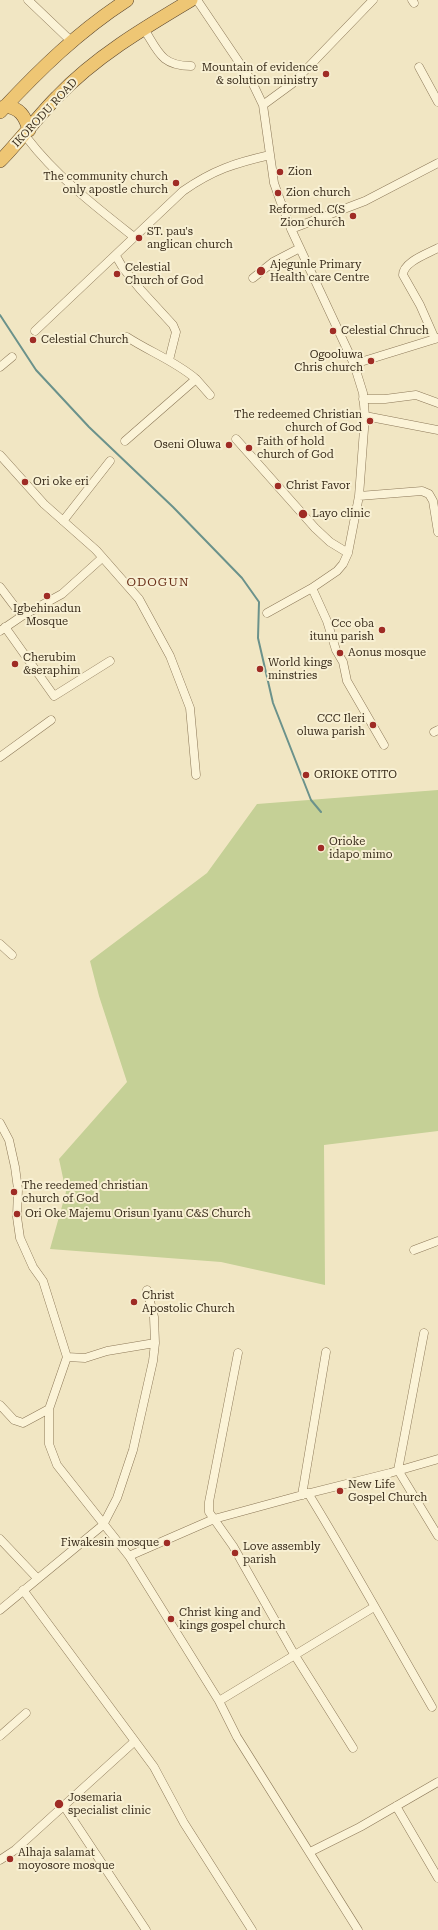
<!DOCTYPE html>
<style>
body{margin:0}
canvas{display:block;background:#f1e6c3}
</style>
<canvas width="438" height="1930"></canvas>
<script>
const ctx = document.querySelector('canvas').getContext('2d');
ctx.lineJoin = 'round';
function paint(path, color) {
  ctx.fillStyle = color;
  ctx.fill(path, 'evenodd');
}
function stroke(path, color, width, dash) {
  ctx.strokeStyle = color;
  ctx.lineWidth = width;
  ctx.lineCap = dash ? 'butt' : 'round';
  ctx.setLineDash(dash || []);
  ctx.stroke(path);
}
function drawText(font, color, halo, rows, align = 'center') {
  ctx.font = font + ' "Roboto Serif",serif';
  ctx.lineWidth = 4;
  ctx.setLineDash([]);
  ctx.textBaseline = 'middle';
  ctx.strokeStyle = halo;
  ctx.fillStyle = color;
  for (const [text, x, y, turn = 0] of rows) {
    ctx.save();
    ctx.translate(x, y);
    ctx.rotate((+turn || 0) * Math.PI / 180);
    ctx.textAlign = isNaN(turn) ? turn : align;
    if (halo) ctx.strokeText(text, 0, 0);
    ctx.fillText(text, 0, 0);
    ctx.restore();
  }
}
const green = new Path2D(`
 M438,790V1131L324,1145L325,1285L221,1262L50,1249L66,1192L59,1159L127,1082L99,996L90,961L207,873L257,804Z`);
const stream = new Path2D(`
 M0,315L36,370L89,427L173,507L242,578L259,602L258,638L273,703L311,800L321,812`);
const minor = new Path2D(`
 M28,0L71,41
 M197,0L251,80L263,105L274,183L280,200L291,229L354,364L363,393L365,416L359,496L348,553L343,564L337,571L312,588L267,613
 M412,0L414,3
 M144,29C158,51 161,66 191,66
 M419,67L438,102
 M263,105L293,83L373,0
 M27,138C56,176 96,207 134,237
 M291,229L365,201L438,163
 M116,256L123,268L140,289L173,325L176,332L169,360
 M253,278L273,262L300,248
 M35,331L183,191C213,170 235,163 270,155
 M127,337C150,352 175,361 196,379
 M435,339L420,305L403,275C403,262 427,254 438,248
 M354,364L438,338
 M0,367L12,357
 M363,399H385L416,395L438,403
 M365,416L438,430
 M236,439L315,528L330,542L348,553
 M125,441L196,379L210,395
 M0,455L44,504L96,550L139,599L170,656L190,708L196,775
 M359,496L422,491L429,494L433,501L438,532
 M63,521L110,461
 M0,587L22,616
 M312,588L327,621L336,650L343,662L347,681L384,745
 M5,627L54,696L110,661
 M0,631L22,616L62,594L102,558
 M434,732L438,730
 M0,757L51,720
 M0,944L12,955
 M0,1123L9,1140L15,1167L18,1189L17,1217L20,1238L33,1267L43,1281L67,1357L49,1409V1444L57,1465L129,1556L219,1701L237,1737L358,1930
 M414,1250L438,1241
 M424,1333L398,1470L438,1536
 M238,1353L209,1502V1512L233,1546L294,1654L353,1748
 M67,1357L85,1358L107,1351L155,1343
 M0,1405L14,1420L23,1423L49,1409
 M308,1493C351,1563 391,1636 432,1707
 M302,1495L326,1352
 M0,1539L37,1578
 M129,1556L214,1519L302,1495L390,1473L438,1459
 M23,1590L154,1767L184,1823L252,1930
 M0,1610L103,1525L117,1498L133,1450L153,1361L155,1343L154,1317L147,1290
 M219,1701L374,1607
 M0,1736L26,1713
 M64,1806L146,1930
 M396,1806L438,1878
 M310,1852L360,1827L438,1782
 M0,1860L15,1850L135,1741`);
const trunk = new Path2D(`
 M5,106C20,108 25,116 29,130
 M0,112C39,70 79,31 127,0
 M0,161C20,141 37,117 57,97C95,57 144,28 191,0`);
const markers = [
 [326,74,4,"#9f2c25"],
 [280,172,4,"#9f2c25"],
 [176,183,4,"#9f2c25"],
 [278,193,4,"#9f2c25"],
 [353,216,4,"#9f2c25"],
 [139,238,4,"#9f2c25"],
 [261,271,5,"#9f2c25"],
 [117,274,4,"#9f2c25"],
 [333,331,4,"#9f2c25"],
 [33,340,4,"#9f2c25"],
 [371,361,4,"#9f2c25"],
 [370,421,4,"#9f2c25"],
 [229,445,4,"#9f2c25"],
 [249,448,4,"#9f2c25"],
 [25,482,4,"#9f2c25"],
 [278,486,4,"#9f2c25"],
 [303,514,5,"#9f2c25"],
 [47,596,4,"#9f2c25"],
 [382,630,4,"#9f2c25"],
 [340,653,4,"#9f2c25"],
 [15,664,4,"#9f2c25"],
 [260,669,4,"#9f2c25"],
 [373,725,4,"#9f2c25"],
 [306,775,4,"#9f2c25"],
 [321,848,4,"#9f2c25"],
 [14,1192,4,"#9f2c25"],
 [17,1214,4,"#9f2c25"],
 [134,1302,4,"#9f2c25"],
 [340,1491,4,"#9f2c25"],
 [167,1543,4,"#9f2c25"],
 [235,1553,4,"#9f2c25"],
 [171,1619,4,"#9f2c25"],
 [59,1804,5,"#9f2c25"],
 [10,1859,4,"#9f2c25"]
];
const poiNames = [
 ["Mountain of evidence",318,68,"right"],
 ["& solution ministry",318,81,"right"],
 ["Zion",288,172],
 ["The community church",168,177,"right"],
 ["only apostle church",168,190,"right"],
 ["Zion church",286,193],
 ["Reformed. C(S",345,210,"right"],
 ["Zion church",345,223,"right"],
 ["ST. pau's",147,232],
 ["anglican church",147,245],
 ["Ajegunle Primary",270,265],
 ["Health care Centre",270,278],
 ["Celestial",125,268],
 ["Church of God",125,281],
 ["Celestial Chruch",341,331],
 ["Celestial Church",41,340],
 ["Ogooluwa",363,355,"right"],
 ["Chris church",363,368,"right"],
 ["The redeemed Christian",362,415,"right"],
 ["church of God",362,428,"right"],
 ["Faith of hold",257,442],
 ["church of God",257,455],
 ["Oseni Oluwa",221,445,"right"],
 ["Ori oke eri",33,482],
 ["Christ Favor",286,486],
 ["Layo clinic",312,514],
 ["Igbehinadun",47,609,"center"],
 ["Mosque",47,622,"center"],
 ["Ccc oba",374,624,"right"],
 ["itunu parish",374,637,"right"],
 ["Aonus mosque",348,653],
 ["Cherubim",23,658],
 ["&seraphim",23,671],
 ["World kings",268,663],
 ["minstries",268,676],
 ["CCC Ileri",365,719,"right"],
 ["oluwa parish",365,732,"right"],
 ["ORIOKE OTITO",314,775],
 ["Orioke",329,842],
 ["idapo mimo",329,855],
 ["The reedemed christian",22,1186],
 ["church of God",22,1199],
 ["Ori Oke Majemu Orisun Iyanu C&S Church",25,1214],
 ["Christ",142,1296],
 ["Apostolic Church",142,1309],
 ["New Life",348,1485],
 ["Gospel Church",348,1498],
 ["Fiwakesin mosque",159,1543,"right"],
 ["Love assembly",243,1547],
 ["parish",243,1560],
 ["Christ king and",179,1613],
 ["kings gospel church",179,1626],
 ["Josemaria",68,1798],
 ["specialist clinic",68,1811],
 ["Alhaja salamat",18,1853],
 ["moyosore mosque",18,1866]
];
const streetNames = [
 ["IKORODU ROAD",45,113,-47]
];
const neighbourhoodNames = [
 ["ODOGUN",158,582]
];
paint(green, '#c5d096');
stroke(stream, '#6b928b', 2);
stroke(minor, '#8c7858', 9);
stroke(trunk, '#5a452d', 14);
stroke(minor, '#fbf3d7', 8);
stroke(trunk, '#eec674', 13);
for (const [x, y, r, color] of markers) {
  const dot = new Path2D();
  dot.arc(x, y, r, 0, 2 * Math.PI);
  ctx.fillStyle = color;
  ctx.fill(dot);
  stroke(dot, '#f8f0d3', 1.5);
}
drawText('11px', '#3b2e1d', '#f8f0d3', poiNames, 'left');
drawText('11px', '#3b2e1d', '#f8f0d3', streetNames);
ctx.letterSpacing = '1px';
drawText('12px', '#6b311a', '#f8f0d3', neighbourhoodNames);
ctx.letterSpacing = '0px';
</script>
